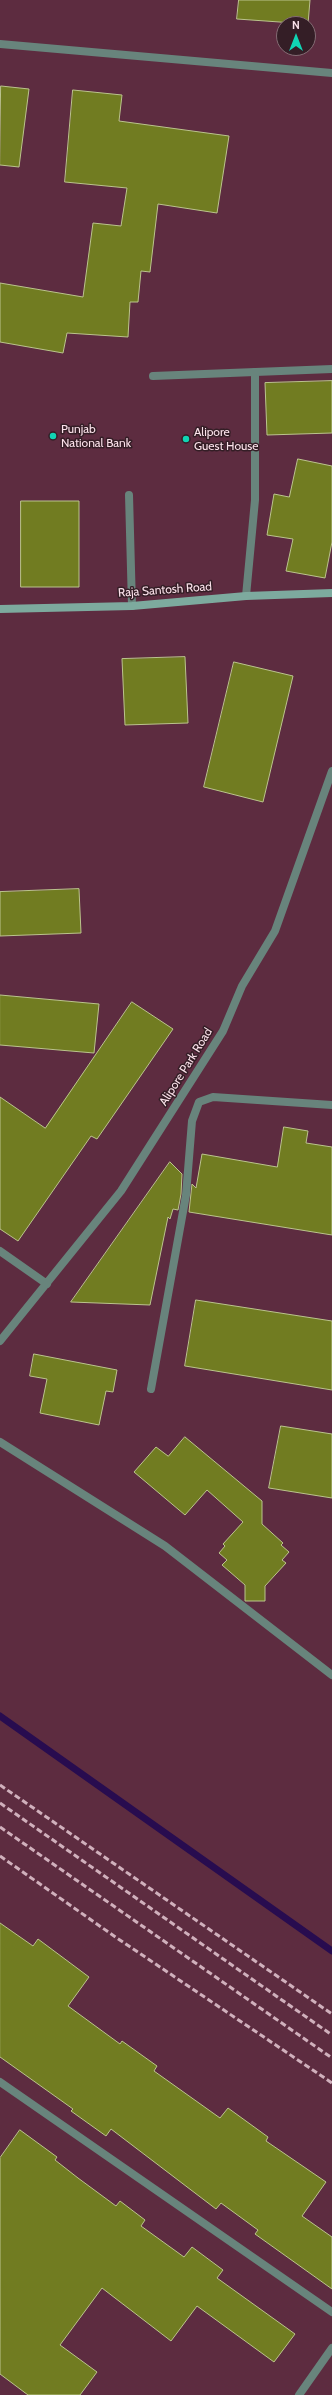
<!DOCTYPE html>
<style>
body{margin:0}
#map{position:relative;width:332px;height:2395px;overflow:hidden;background:#5d2c40;font-family:Cabin,sans-serif}
canvas{display:block}
.north{position:absolute;left:276px;top:16px;width:40px;height:40px;box-sizing:border-box;background:#341e26;border:1px solid #846c74;border-radius:50%;rotate:0deg;font-size:11px;font-weight:700;line-height:16px;text-align:center;color:#fbe1ea}
.north::after{content:'';display:block;margin:auto;width:14px;height:18px;background:#10d5b4;clip-path:polygon(50% 0,100% 100%,50% 72%,0 100%)}
</style>
<div id="map">
<canvas width="332" height="2395"></canvas>
<div class="north">N</div>
</div>
<script>
const ctx = document.querySelector('canvas').getContext('2d');
ctx.lineJoin = 'round';
function stroke(path, color, width, dash) {
  ctx.strokeStyle = color;
  ctx.lineWidth = width;
  ctx.lineCap = dash ? 'butt' : 'round';
  ctx.setLineDash(dash || []);
  ctx.stroke(path);
}
function paint(path, color) {
  ctx.fillStyle = color;
  ctx.fill(path, 'evenodd');
}
function drawText(font, color, halo, rows, align = 'center') {
  ctx.font = font + ' Cabin,sans-serif';
  ctx.lineWidth = 3;
  ctx.setLineDash([]);
  ctx.textBaseline = 'middle';
  ctx.strokeStyle = halo;
  ctx.fillStyle = color;
  for (const [text, x, y, turn = 0] of rows) {
    ctx.save();
    ctx.translate(x, y);
    ctx.rotate((+turn || 0) * Math.PI / 180);
    ctx.textAlign = isNaN(turn) ? turn : align;
    if (halo) ctx.strokeText(text, 0, 0);
    ctx.fillText(text, 0, 0);
    ctx.restore();
  }
}
const stream = new Path2D(`
 M0,1716L332,1951`);
const building = new Path2D(`
 M239,0H310L308,24L237,19Z
 M1,86L29,89L19,167L0,165Z
 M73,90L122,95L119,121L229,136L217,213L158,204L150,272L141,271L138,302H130L128,337L67,333L63,353L0,342V283L83,297L93,223L121,226L127,188L65,182Z
 M332,381V433L267,435L265,383Z
 M298,459L332,466V542L325,578L286,571L293,539L267,535L274,494L289,497Z
 M21,501H79V587H21Z
 M185,657L188,723L125,725L122,659Z
 M234,662L293,676L263,802L204,787Z
 M79,889L81,933L0,936V892Z
 M0,995L99,1004L94,1053L0,1045Z
 M132,1002L173,1029L97,1139L91,1136L18,1241L0,1229V1097L45,1128Z
 M284,1127L308,1131L306,1143L332,1147V1235L189,1212L192,1184L196,1188L202,1154L277,1167Z
 M170,1162L182,1174L181,1194L178,1210L173,1209L170,1219L168,1217L150,1305L71,1302Z
 M196,1300L332,1321V1390L185,1366Z
 M34,1354L117,1370L113,1392L106,1391L99,1425L40,1413L47,1379L30,1376Z
 M281,1426L332,1434V1498L269,1488Z
 M185,1437L262,1501V1524L283,1543L281,1545L289,1552L282,1560L286,1563L265,1586V1601H245V1585L222,1565L227,1560L219,1553L225,1546L223,1544L243,1522L207,1490L185,1515L134,1472L156,1447L168,1456Z
 M0,1923L33,1946L38,1939L89,1977L68,2006L120,2044L122,2041L157,2066L154,2071L220,2118L228,2108L268,2137L266,2141L326,2182L302,2216L332,2237V2289L255,2234L258,2230L221,2203L216,2209L111,2129L106,2136L71,2111L73,2109L0,2057Z
 M20,2130L57,2157L55,2160L78,2178L116,2206L120,2201L145,2220L141,2226L184,2257L192,2247L223,2270L217,2278L295,2334L274,2362L197,2306L171,2341L102,2288L60,2345L97,2372L80,2395H28L0,2374V2158Z`);
const service = new Path2D(`
 M129,495L132,606
 M246,596L255,500V372`);
const minor = new Path2D(`
 M0,44L332,73
 M153,376L332,369
 M0,1251L47,1284
 M0,1341L121,1191L223,1031L242,986L275,931L332,771
 M151,1389L186,1195L192,1121L199,1102L213,1097L332,1105
 M0,1442L165,1546L332,1675
 M0,2082L332,2312
 M299,2395L332,2348`);
const secondary = new Path2D(`
 M0,609L132,606L246,596L332,593`);
const rail = new Path2D(`
 M0,1785L332,2014
 M0,1803L332,2035
 M0,1827L332,2058
 M0,1856L114,1936L332,2083`);
const markers = [
 [53,436,4,"#10d5b4"],
 [186,439,4,"#10d5b4"]
];
const poiNames = [
 ["Punjab",61,429],
 ["National Bank",61,443],
 ["Alipore",194,432],
 ["Guest House",194,446]
];
const streetNames = [
 ["Raja Santosh Road",165,590,-4],
 ["Alipore Park Road",186,1067,-58]
];
stroke(stream, '#280c4f', 7);
paint(building, '#717c21');
stroke(building, '#bbc48d', 1);
stroke(service, '#68847c', 8);
stroke(minor, '#68847c', 8);
stroke(secondary, '#7daa9e', 8);
stroke(rail, '#d0b0bc', 3, [6, 3]);
for (const [x, y, r, color] of markers) {
  const dot = new Path2D();
  dot.arc(x, y, r, 0, 2 * Math.PI);
  ctx.fillStyle = color;
  ctx.fill(dot);
  stroke(dot, '#341e26', 1.5);
}
drawText('12px', '#fbe1ea', '#341e26', poiNames, 'left');
drawText('12px', '#fbe1ea', '#341e26', streetNames);
</script>
